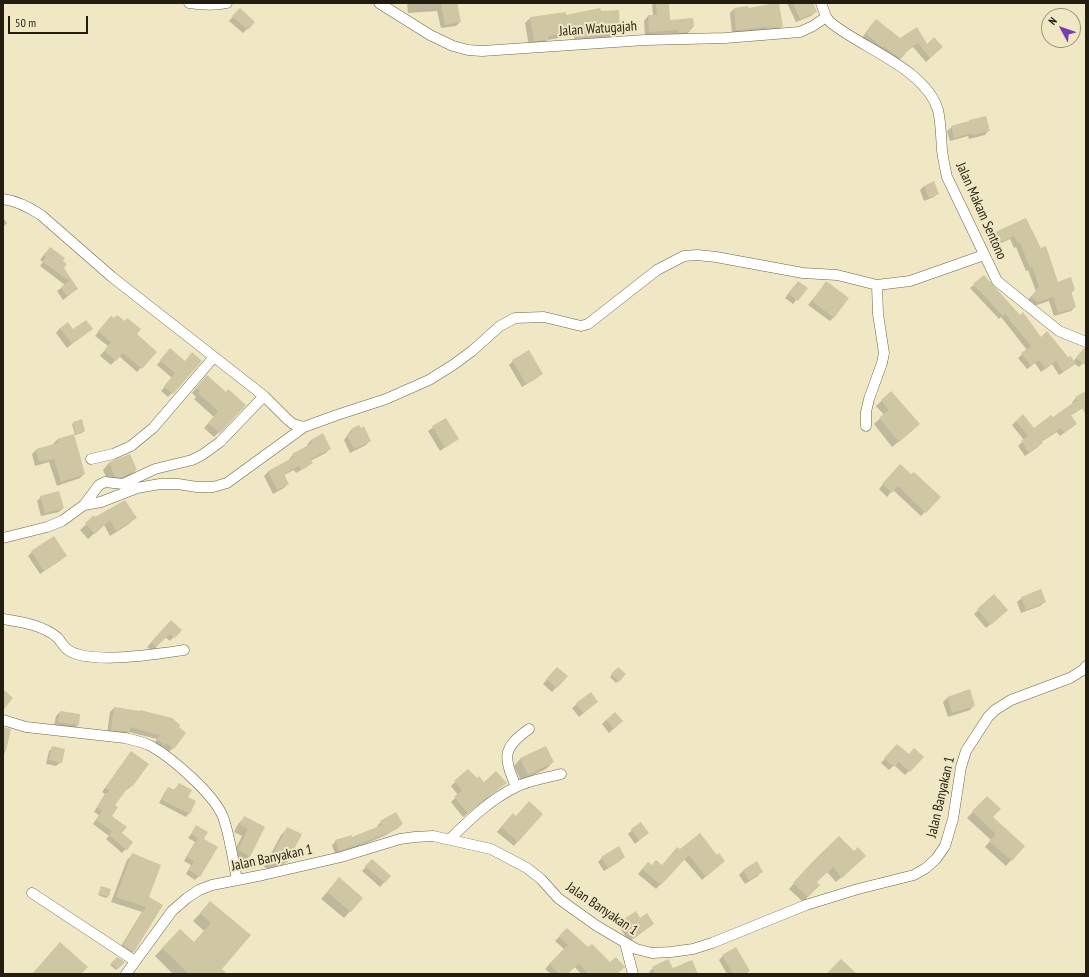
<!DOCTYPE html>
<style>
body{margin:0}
#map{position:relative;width:1089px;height:977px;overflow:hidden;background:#f0e7c4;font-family:"PT Sans Narrow",sans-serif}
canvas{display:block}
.frame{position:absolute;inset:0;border:4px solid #211e11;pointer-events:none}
.north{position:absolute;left:1041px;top:8px;width:40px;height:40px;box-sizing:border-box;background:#f0e7c4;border:1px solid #9d977c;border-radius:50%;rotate:310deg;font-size:11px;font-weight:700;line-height:16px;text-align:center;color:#211e11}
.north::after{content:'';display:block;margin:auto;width:14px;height:18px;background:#7a3bb0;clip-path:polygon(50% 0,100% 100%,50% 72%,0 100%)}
.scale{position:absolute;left:8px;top:16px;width:80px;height:18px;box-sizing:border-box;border:2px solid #211e11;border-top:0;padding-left:5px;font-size:12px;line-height:14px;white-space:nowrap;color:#211e11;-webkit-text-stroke:3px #f0e7c4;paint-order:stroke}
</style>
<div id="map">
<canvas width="1089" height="977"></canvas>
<div class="frame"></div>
<div class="north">N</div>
<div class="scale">50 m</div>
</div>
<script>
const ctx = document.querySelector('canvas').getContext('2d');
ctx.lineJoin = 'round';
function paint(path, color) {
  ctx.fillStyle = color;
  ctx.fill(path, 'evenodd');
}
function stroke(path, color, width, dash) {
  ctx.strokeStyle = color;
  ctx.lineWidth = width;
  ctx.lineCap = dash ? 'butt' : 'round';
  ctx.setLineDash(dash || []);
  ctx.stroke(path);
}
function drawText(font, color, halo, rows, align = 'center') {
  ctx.font = font + ' "PT Sans Narrow",sans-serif';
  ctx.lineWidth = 4;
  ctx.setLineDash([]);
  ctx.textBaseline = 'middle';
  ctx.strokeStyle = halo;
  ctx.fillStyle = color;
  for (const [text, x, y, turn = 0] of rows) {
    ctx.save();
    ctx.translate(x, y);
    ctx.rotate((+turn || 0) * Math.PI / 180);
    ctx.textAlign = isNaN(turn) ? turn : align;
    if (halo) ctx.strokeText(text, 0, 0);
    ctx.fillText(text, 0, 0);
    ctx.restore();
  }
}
const shadow = new Path2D(`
 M407,3H457L460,22L456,26L441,28L437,11L408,13Z
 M654,3H668L669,22L693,27L685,36H674V34L645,35L644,21L648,16H653L652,5Z
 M787,3H812L816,11L811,16L796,22Z
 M240,9L254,22L243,33L229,21Z
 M734,9L782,26L778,31L732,34L730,13Z
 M566,16L619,32L614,37L575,42L574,35L548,40L543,45L529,46L525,23L530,18Z
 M872,24L900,39L917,29L926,46L938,51L926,62L913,47L907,51L896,62L862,38Z
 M952,127L989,130L985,135L969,139L968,136L950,141L947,131Z
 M924,186L938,193L934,197L924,201L920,190Z
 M3,218L7,223L3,227Z
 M1026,220L1057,283L1074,290L1071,293L1075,307L1071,311L1054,316L1049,301L1034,306L1027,301L1036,291L1028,270L1026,271L1016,247L1014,248L1010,239L991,248L988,239L992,235Z
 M46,252L62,261L63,268L77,289L63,300L57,291L65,285L40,266L43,262L40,260Z
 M826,283L834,317L830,321L808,305Z
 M974,285L1040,338L1068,359L1073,362L1080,353L1086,351V360L1079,367L1075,364L1059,375L1052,364L1041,372L1035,363L1027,369L1018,358L1027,350L1001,317L999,319L970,288Z
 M794,286L806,288L793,304L785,298Z
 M107,321L136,334L155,352L137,372L119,356L111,365L100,356L108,346L95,336Z
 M60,328L73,330L91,329L67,348L56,333Z
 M166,354L184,362L172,393L168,397L161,391L172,378L157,365Z
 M513,361L541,374L537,378L522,387L509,365Z
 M202,381L226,393L245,406L214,437L204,428L214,417L194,399L196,397L192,393Z
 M891,392L913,430L892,447L874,424L884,415L876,406Z
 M1086,392V406L1070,416L1076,424L1060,436L1057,432L1041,442L1038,447L1025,456L1018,446L1024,440L1012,425L1016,421L1033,429L1052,419L1073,404L1072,402L1076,398Z
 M445,419L457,439L440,451L428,431Z
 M74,422L84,431L82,433L75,435L72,424Z
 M351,430L370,441L366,445L350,453L344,440Z
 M73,436L84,474L80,478L57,486L49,462L35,466L32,454L36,450L53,445V444L57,440Z
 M311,440L330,448L326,453L310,461L311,463L307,467L296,473L294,470L284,475L288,484L284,488L273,494L264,476L268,472L290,461L289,459L293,455L308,446L307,445Z
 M129,455L136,470L130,476L115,483H109L103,470L109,463Z
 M896,470L939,497L921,516L893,490L887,497L879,489Z
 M41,497L63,508L59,512L41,516L37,501Z
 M94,517L95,518H135L129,524L110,536L104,525L88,539L80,530Z
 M32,552L61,560L40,574L28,556Z
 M994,596L1003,614L986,628L974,614Z
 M1022,598L1045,602L1040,606L1021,613L1017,602Z
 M167,626L180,630L170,641L165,637L153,651L147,647Z
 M618,668L625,674L616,683L610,677Z
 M553,672L566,676L552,692L543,684Z
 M590,693L597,702L579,717L572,708Z
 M947,698L974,705L970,710L948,717L943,702Z
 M114,708L140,712L173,748L169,752L162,746L160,748L154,744L157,739L129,732L125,736L107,734L110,712Z
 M60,712L78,725L74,729L54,726L56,716Z
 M606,720L618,725L609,733L602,724Z
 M3,728L10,730L3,760Z
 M53,747L61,762L56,766L46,764L49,751Z
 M546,747L553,762L546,769L521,781L514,766L520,759Z
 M893,749L908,755L914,749L909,771L905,775L894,765L889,770L881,763Z
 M128,756L131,786L127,790L126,788L114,805L111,816L121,833L126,849L122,853L106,839L109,836L93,824L99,815L94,812L105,794L102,792Z
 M468,770L477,780L484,783H506L463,817L451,802L458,795L451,786Z
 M179,784L189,813L186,817L159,803L165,792L168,788L173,791Z
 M987,797L992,818L1011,860L1006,866L985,847L991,840L967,818Z
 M245,817L264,827L250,856L243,862L232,856L242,836L234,832L238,824Z
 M508,819L518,841L514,846L497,832Z
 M381,822L402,824L398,828L384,836L355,848L335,854L332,845L336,841L352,838L378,828L377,826Z
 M197,826L203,839L199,876L195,880L186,874L191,865L184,861L195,842L188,838Z
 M288,828L286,862L279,869L272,871L264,867L281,835Z
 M632,830L648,833L635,844L628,834Z
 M677,848L719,865L702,880L684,859L656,889L638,874L644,867L662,866Z
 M132,855L147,897L162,905L133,952L128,957L118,951L142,912L111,902L127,860Z
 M624,857L620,861L604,871L598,862L602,858Z
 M372,860L390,876L380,887L362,871Z
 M859,862L836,882L827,872L816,882L819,885L803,902L789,889L809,866Z
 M743,871H762L758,876L745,884L739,875Z
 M339,879L362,898L344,918L321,899Z
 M101,887L108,896L106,898L98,895Z
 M210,903L220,969L226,974H173L155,956L180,930L194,943L204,931L193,921Z
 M640,920L653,924L629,942L618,925L622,921Z
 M567,929L588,949L621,974H581L574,966L567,974H551L545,969L564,949L555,941Z
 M723,956L749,971L746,974H727L719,960Z
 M117,958L123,962L116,970L110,965Z
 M653,968L697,974H650L649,972Z`);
const building = new Path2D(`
 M441,3H457L461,22L445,25Z
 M656,3H669L670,20L693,18L694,27H690V32L678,33V30L649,32L648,15H657Z
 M776,3H779L783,27L766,28V27L736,30L734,8L748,6L749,8Z
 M793,3H813L817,12L800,19Z
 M240,8L255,22L248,30L232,16Z
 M600,8L601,11L619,10L620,32L607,33L580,38L579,30L548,36L549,40L534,41L530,17L566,12V15Z
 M876,19L900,38L917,27L927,44L934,37L943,47L930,58L918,43L910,48L901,59L883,46L882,47L865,33Z
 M986,116L990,131L973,135L972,133L954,138L951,126L969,121V120Z
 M934,181L939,194L929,198L924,186Z
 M1026,218L1041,248L1046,246L1058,282L1071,277L1075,290L1071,291L1076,307L1058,313L1053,297L1038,302L1031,297L1039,286L1032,267L1030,268L1020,243L1018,244L1014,236L996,244L991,234Z
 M50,247L65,258L63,261L67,264L64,268L78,289L67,296L61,287L69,281L43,262L46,257L44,255Z
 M984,275L1020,315L1023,312L1041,337L1047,331L1068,357L1071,356L1076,364L1063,372L1056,361L1046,369L1039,360L1031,366L1021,353L1031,346L1005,314L1003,316L973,284Z
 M798,281L808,288L798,301L789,294Z
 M826,281L849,298L834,318L812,301Z
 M117,315L125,321L127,318L141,329L137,334L157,352L142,369L123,353L116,361L104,351L111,342L98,331L111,316L114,318Z
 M86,320L93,329L72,344L60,328L68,322L73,329Z
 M170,348L185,361L192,352L202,361L173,394L164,386L175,373L160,360Z
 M1084,348H1086V366L1076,358Z
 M529,350L543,374L526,384L512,360Z
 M207,375L226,392L228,389L246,405L220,433L208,423L218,411L198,393L200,391L196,388Z
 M891,391L920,424L899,442L879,418L889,410L881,400Z
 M1086,391V415L1082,408L1071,415L1077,424L1064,433L1061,428L1042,441L1043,443L1029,453L1021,441L1028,436L1016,421L1023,414L1034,428L1051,415L1053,417L1077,400L1075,397Z
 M446,418L459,439L445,448L432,426Z
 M82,419L85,431L76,434L73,422Z
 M359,425L361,428L364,426L371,441L354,449L347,435L352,432L351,429Z
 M323,433L331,449L310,459L313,463L301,470L299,466L284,474L289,484L277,490L268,471L294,457L292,454L312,443L311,440Z
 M74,434L85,474L61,482L54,459L39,462L36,449L58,443L57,439Z
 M130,454L137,470L122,477H115L109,462Z
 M900,464L911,474L914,472L941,497L926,513L898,486L892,493L882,484Z
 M59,491L64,508L45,513L40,496Z
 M125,500L137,518L116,531L110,520L95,534L85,523L94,515L95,517Z
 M54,536L67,556L44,571L31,551Z
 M1041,589L1046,602L1026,610L1021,597Z
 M994,594L1008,610L991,625L977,609Z
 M171,620L182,630L175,638L170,634L156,647L151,642Z
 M557,667L568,676L557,688L546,679Z
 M618,667L626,674L619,682L611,674Z
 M3,689L13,698L3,710Z
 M970,689L975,706L952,713L947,697Z
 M591,692L598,702L583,713L576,703Z
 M114,707L140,711V710L172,718L180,725L179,727L186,733L174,749L166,743L164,745L157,739L160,735L130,727V732L111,730Z
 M60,711L80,714L79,725L58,722Z
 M615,712L623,721L614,729L606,720Z
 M3,727L11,729L6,751L3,750Z
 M897,744L909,754L914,748L924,757L910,772L899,762L894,767L884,758Z
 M52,746L65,749L62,763L49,760Z
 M546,746L554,762L528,775L520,758Z
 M131,751L149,764L132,787L130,785L115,805L118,807L112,816L127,827L122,833L133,842L127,850L109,835L112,831L96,820L102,811L97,807L109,790L105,788Z
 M468,769L477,778L479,776L484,782L496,771L507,783L485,799L468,813L454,797L462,790L454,781Z
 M179,783L192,790L188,797L196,801L190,814L162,800L168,787L175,790Z
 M987,796L1001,809L993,817L1025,846L1012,861L989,841L996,834L972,811Z
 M529,801L543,814L518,842L501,827L513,813L516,816Z
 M396,812L403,824L389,832L360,844L339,851L335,840L352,835V837L382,825L380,821Z
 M244,816L265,827L250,857L238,849L248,829L240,825Z
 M641,822L649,833L639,840L631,829Z
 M196,825L208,832L204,839L218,847L200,877L189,870L194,861L187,857L198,838L191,834Z
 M287,827L302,834L287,863L279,865L270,860Z
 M700,833L717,855L719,853L725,861L706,877L689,855L661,885L642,869L648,862L652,865L656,860L662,865L677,847L680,849Z
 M839,836L854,851L858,847L866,856L842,878L833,867L817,882L820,885L808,897L793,883L814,860Z
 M619,846L625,857L608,868L601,857Z
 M132,853L161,865L149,897L163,905L134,952L123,945L146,907L116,897Z
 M372,859L391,876L385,883L365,866Z
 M757,861L763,872L749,880L743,870Z
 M339,877L363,898L351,912L327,892Z
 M101,886L111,889L109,897L99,894Z
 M210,901L251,935L222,969L227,974H189L162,948L180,929L194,942L211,923L200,913Z
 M636,911L640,918L647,913L654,924L633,938L621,921Z
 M567,928L588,947L592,944L610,962L616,957L625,967L617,974H588L579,963L568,974H559L549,964L568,945L559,936Z
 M60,942L88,967L81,974H32Z
 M736,947L750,971L745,974H733L722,955Z
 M117,957L125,962L118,969L111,963Z
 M668,959L673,968L692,960L698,974H656L652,967Z
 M841,959L857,974H826Z`);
const minor = new Path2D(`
 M189,3C202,5 214,6 227,3
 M379,3L430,35L453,46L468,50L482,51L645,40L725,38L800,32L813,26L826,17
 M821,3L826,17L830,22C861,48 925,68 938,110C941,123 941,137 942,150C943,159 945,168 947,177L997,281L1059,331L1086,342
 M3,199C17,201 29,207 41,215L112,277L264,396L287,419L293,424L304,427L337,415L386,399L429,380L453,365L472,351L500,326L515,318L544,317L581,326L588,324L657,270L684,256L697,255L716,257L803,273L837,275L877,285L910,281L984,255
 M866,426V412L869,399L882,363L884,353L878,314L877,285
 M91,459L113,454L131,446L153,428L214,357
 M84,505L99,485L105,482L123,484L155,469L192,460L202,455L220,442L264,396
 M3,538L47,527L62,521L84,505L101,502L137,488L160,484H178L197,487H213L227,483L304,427
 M3,619C22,622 43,625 58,638C61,642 64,647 68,650C90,665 158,654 184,650
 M3,720L26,727L125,738C134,740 143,742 151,746C172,758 214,794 223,817C230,836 233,860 237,880
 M516,787C504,757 501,749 529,729
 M450,839C469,820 491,799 516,787C530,780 546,778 561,774
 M32,893L135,961
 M625,943L633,974
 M126,974L172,911L187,898L199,890L212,885L263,875L341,857L400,839L415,837L433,836L491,849L527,868L541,879L558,898L573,909L597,926L636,949L652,953L671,952L693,949L712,943L806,905L858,889L914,875L926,868L936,859L945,846L953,819L961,767L966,751L988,717L995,710L1011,700L1070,678L1083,670L1086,666`);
const streetNames = [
 ["Jalan Watugajah",598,29,-4],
 ["Jalan Makam Sentono",981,211,66],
 ["Jalan Banyakan 1",941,797,-77],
 ["Jalan Banyakan 1",272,858,-12],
 ["Jalan Banyakan 1",602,909,34]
];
paint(shadow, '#0003');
paint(building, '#cfc6a3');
stroke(minor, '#6d6545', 11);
stroke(minor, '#fff', 10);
drawText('14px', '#211e11', '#f0e7c4', streetNames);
</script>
